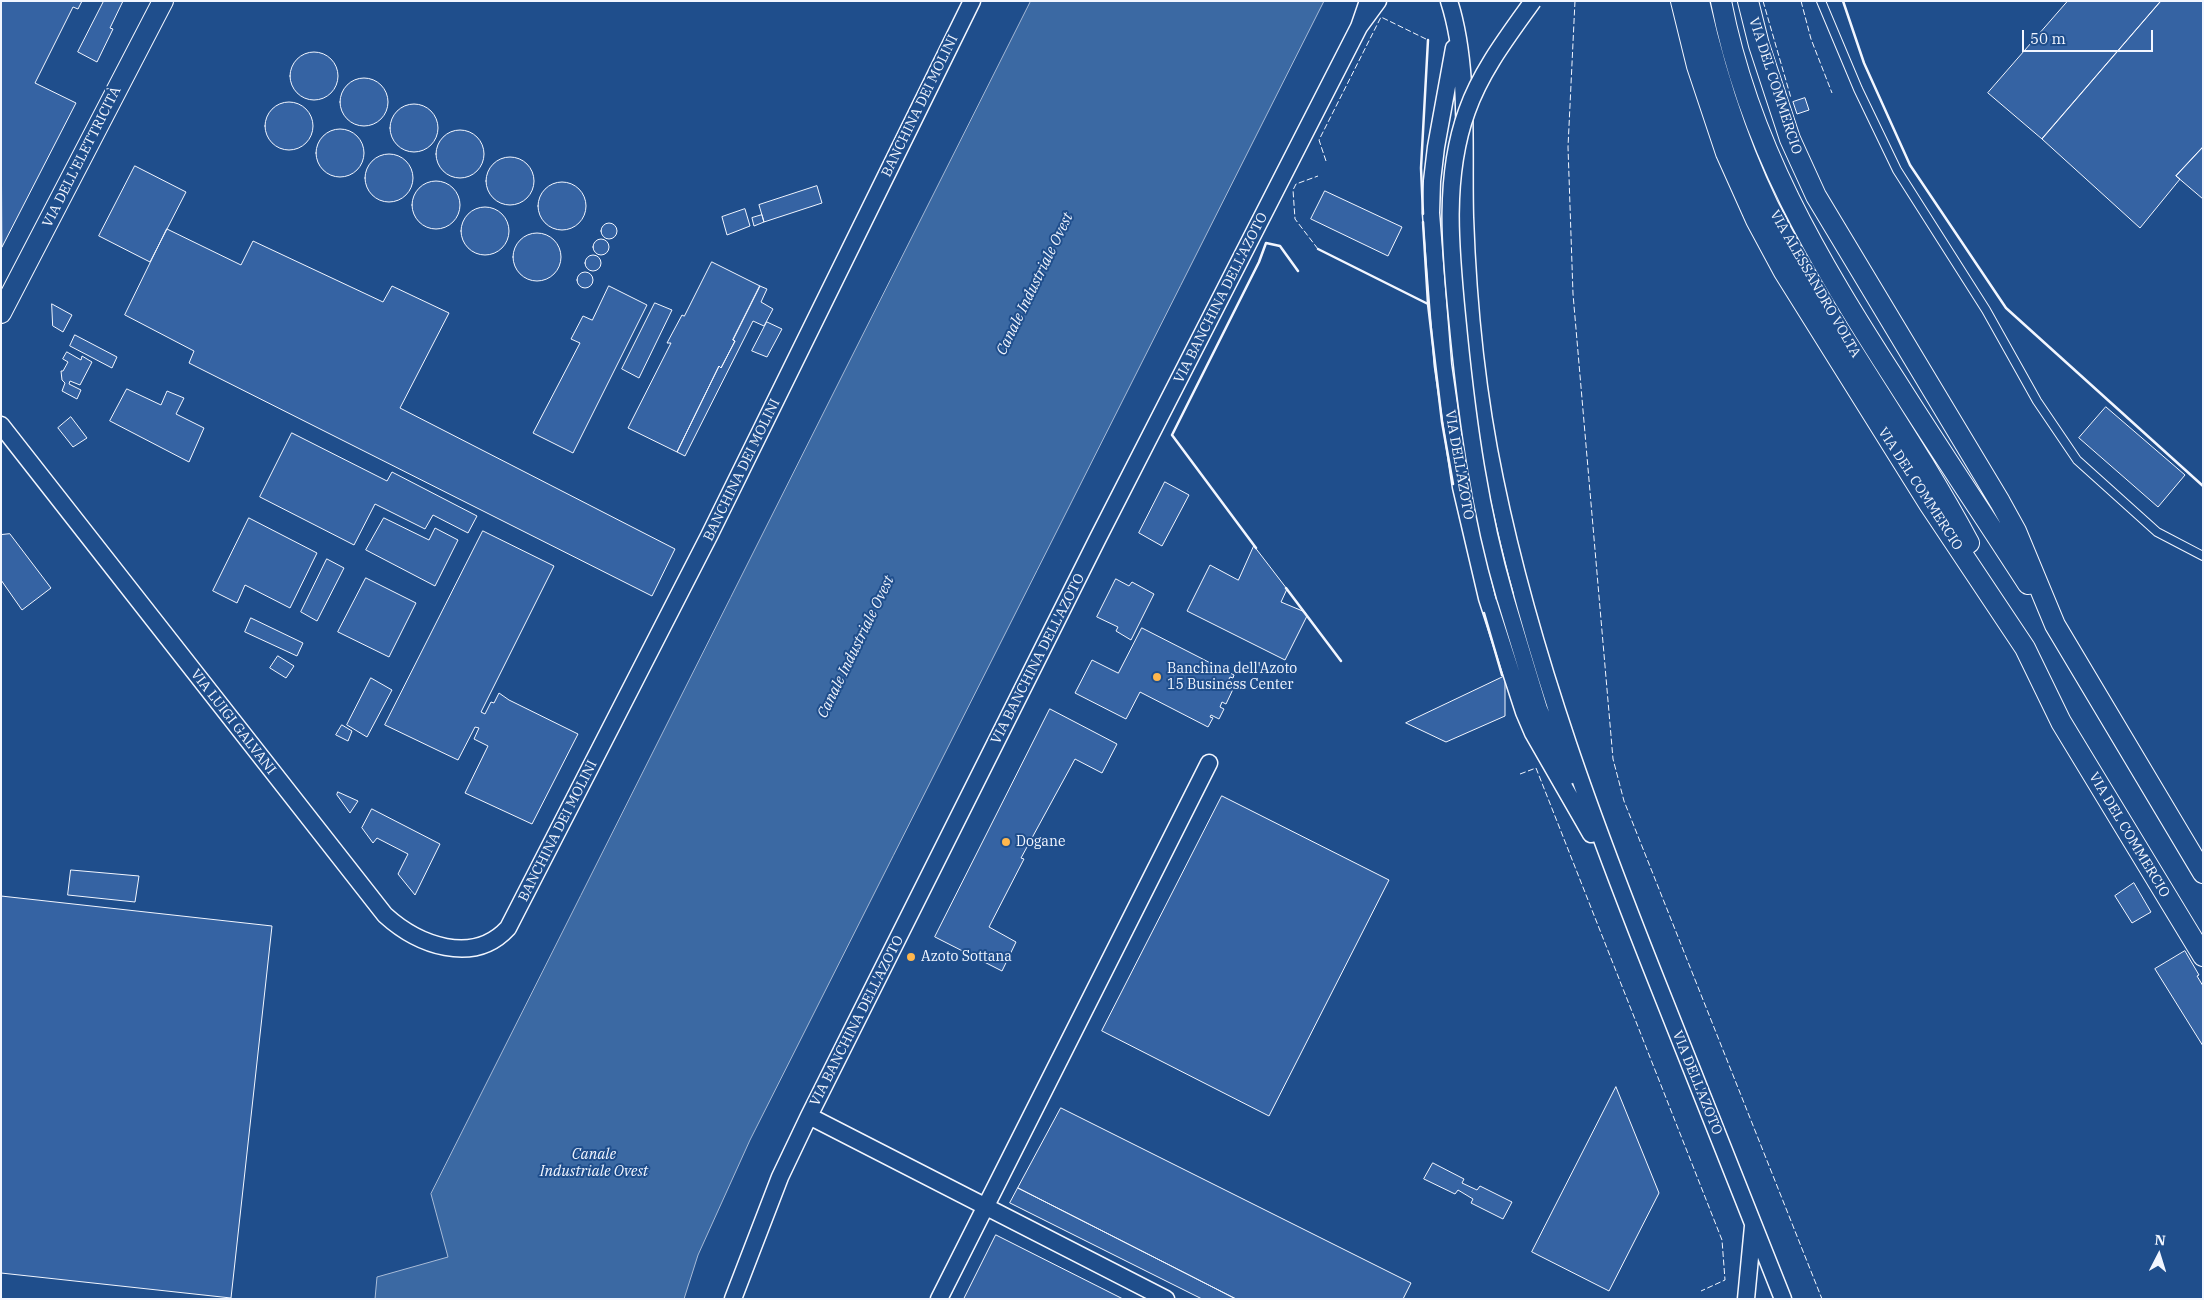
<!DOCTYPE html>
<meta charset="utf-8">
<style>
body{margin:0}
#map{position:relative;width:2204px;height:1300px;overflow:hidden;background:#1f4e8c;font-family:"IBM Plex Serif",serif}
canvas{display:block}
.frame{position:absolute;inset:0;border:2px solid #f2f6ff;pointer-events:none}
.north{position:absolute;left:2134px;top:1230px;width:50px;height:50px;-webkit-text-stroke:4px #1f4e8c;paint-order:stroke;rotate:5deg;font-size:14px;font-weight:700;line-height:20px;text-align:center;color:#f2f6ff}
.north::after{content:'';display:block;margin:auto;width:18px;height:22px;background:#f2f6ff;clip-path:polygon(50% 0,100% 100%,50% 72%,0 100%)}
.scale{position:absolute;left:2022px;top:30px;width:131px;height:22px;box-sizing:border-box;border:2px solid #f2f6ff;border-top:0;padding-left:6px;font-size:15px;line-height:18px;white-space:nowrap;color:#f2f6ff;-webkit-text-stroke:4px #1f4e8c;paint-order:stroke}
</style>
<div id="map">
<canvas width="2204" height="1300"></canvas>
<div class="frame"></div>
<div class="north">N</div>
<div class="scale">50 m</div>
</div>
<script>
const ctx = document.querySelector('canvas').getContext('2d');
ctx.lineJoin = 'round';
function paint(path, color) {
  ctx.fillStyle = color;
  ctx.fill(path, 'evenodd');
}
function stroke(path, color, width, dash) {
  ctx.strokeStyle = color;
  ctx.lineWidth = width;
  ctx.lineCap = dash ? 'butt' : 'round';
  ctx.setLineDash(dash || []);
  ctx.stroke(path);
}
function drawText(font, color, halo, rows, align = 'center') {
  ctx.font = font + ' "IBM Plex Serif",serif';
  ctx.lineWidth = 4;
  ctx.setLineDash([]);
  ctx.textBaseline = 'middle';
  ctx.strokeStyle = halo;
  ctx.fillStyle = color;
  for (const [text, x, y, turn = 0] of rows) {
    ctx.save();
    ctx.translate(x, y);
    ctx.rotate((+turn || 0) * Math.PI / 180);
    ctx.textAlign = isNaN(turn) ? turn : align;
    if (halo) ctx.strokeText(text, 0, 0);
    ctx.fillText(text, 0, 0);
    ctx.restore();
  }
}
const water = new Path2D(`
 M1031,1H1324L750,1140L698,1255L684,1299H375L377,1277L448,1257L431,1194Z`);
const building = new Path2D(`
 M1,1H82L78,9L73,7L35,83L76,103L2,247Z
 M104,1H123L110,28L113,29L97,62L78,52Z
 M2068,1H2161L2042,139L1988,93Z
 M2161,1H2203V147L2176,176L2180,179L2140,228L2042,139Z
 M290 76a24 24 0 1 1 48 0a24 24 0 1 1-48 0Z
 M340 102a24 24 0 1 1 48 0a24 24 0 1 1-48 0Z
 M1805,98L1809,110L1797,114L1793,102Z
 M265 126a24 24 0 1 1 48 0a24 24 0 1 1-48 0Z
 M390 128a24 24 0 1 1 48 0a24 24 0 1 1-48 0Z
 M316 153a24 24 0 1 1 48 0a24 24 0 1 1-48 0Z
 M436 154a24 24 0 1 1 48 0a24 24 0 1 1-48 0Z
 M2203,147V199L2176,176Z
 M365 178a24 24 0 1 1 48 0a24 24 0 1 1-48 0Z
 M486 181a24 24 0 1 1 48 0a24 24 0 1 1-48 0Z
 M135,166L186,192L150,262L99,236Z
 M412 205a24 24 0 1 1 48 0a24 24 0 1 1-48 0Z
 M538 206a24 24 0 1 1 48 0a24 24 0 1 1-48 0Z
 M817,186L822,203L764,222L759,205Z
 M1325,191L1402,227L1388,256L1311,219Z
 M461 231a24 24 0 1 1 48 0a24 24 0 1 1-48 0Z
 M745,209L750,226L727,235L722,217Z
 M762,215L764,222L754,226L752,218Z
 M601 231a8 8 0 1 1 16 0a8 8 0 1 1-16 0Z
 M167,229L241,265L253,241L383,302L392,286L449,313L400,408L675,549L652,596L189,363L194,351L125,315Z
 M513 257a24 24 0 1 1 48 0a24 24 0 1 1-48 0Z
 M593 247a8 8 0 1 1 16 0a8 8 0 1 1-16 0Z
 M585 263a8 8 0 1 1 16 0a8 8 0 1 1-16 0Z
 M712,262L760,286L733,340L735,341L721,368L719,366L677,452L628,428L671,343H667L682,315L684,316Z
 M577 280a8 8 0 1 1 16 0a8 8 0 1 1-16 0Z
 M609,286L647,305L573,453L533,433L580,343L571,339L583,316L592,320Z
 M760,286L767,289L761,302L773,309L764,326L753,321L685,456L677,452L719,366L721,368L735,341L733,340Z
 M655,303L672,310L639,378L622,369Z
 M52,304L72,315L63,332L53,326Z
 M767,322L782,329L767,357L752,351Z
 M75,335L117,357L112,368L70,346Z
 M67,352L81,360L82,356L92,362L80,385L70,381L69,384L81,390L77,399L62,391L65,383L62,380L61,371H63L68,362L63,359Z
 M127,389L161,405L167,391L184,398L176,414L204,428L189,462L110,421Z
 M2106,407L2185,475L2158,507L2079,438Z
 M71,417L87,438L73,447L58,428Z
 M292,433L387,481L392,472L477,516L468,533L433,515L425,529L375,504L354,545L260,497Z
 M1165,482L1189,495L1162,546L1139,533Z
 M249,518L317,553L290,608L245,585L237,603L213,591Z
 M384,518L429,540L435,528L458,540L435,586L366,550Z
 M483,531L554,566L481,712L485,714L491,702L494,703L499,693L509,700L578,734L532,824L465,793L488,746L474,739L479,728L475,727L458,760L385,725Z
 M10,534L51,588L22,610L1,580V535Z
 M1254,546L1287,589L1281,602L1305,612L1307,616L1285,660L1187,611L1210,565L1238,580Z
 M327,559L344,568L317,621L301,612Z
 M366,578L416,603L389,657L338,632Z
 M1116,579L1129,586L1132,582L1154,594L1131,640L1116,631L1118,627L1097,617Z
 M251,618L303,643L297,656L245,632Z
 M1142,628L1234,675L1233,678L1230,677L1227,683L1234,687L1226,704L1222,702L1220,707L1224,709L1219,719L1211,715L1210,717L1213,718L1208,727L1140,692L1126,719L1075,693L1092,660L1118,673Z
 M278,656L294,666L286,678L270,668Z
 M1505,676V716L1446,742L1406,723Z
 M371,678L392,690L367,737L347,725Z
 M1050,709L1117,744L1102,773L1075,759L1021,858L1024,859L989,927L1016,942L1002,971L935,937Z
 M342,725L352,731L348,741L336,735Z
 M338,792L358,801L350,813L337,795Z
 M1222,796L1389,880L1269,1116L1102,1031Z
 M372,809L440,844L415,895L398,874L408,854L377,838L373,843L362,828Z
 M71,870L139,876L135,902L68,895Z
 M2134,883L2151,912L2132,923L2115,896Z
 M1,896L272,926L231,1298L1,1273Z
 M2185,951L2199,975L2197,976L2203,986V1046L2155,969Z
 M1616,1087L1659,1193L1609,1291L1532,1252Z
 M1061,1108L1411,1283L1403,1299H1236L1018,1188Z
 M1433,1163L1464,1179L1462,1183L1477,1190L1480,1186L1512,1202L1503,1219L1471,1203L1473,1199L1458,1190L1455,1194L1424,1179Z
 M1018,1188L1191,1276L1236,1299H1202L1010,1203Z
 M996,1235L1123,1299H964Z`);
const service = new Path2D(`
 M1821,1L1858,89L1897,170L1986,310L2037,401L2077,460L2157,532L2203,556`);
const minor = new Path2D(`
 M1368,1L1359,27L1378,1
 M1449,1C1470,66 1463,149 1465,217C1468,305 1477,394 1495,480C1532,660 1597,832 1665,1002C1704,1101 1743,1200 1783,1299
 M1454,48L1436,147L1432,181L1431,213L1443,365L1461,487L1487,598L1524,712L1533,733L1591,834
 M1,425L385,915C418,945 473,966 508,928L709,536L972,1
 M1505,597L1539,709L1569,776
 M809,1116L1166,1299
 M733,1299L780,1177L809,1116L1098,538L1359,27
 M939,1299L1209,763
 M1746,1299L1753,1226`);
const tertiary = new Path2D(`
 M1681,1L1697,66L1726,153L1756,220L1784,272L1929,504L2025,648L2061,722L2203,956
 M1699,1C1717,79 1742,158 1780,229C1838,337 1911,435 1969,543
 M1721,1C1749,145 1818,260 1896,381C1939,449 1984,516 2028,584
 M1748,1L1759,45L1790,139L1816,196L2000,502L2016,531L2055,625L2203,873
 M1,313L163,1`);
const minorBridge = new Path2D(`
 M1505,597C1480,511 1468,425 1459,336C1452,263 1441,182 1467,111C1481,71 1508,36 1533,1`);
const fence = new Path2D(`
 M1575,1L1568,147L1573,294L1613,759L1624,801L1822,1299
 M1763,1L1791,98
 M1801,1L1811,39L1832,93
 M1326,161L1319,140L1381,17L1428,40
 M1318,249L1295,219L1293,190L1296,184L1318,176
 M1520,774L1536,768L1722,1240L1725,1280L1701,1291`);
const wall = new Path2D(`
 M1843,1L1864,63L1910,165L2006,308L2203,486
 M1423,214L1421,168L1428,40
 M1423,222L1428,304
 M1318,249L1428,304L1442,422L1453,484
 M1256,548L1172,435L1259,262L1266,243L1280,246L1298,271
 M1286,588L1341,661
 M1484,613L1502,675`);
const markers = [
 [1157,677,5,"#ffb74d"],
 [1006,842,5,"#ffb74d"],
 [911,957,5,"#ffb74d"]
];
const streetNames = [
 ["VIA DEL COMMERCIO",1775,86,72],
 ["BANCHINA DEI MOLINI",920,106,-64],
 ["VIA DELL'ELETTRICITÀ",82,157,-63],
 ["VIA ALESSANDRO VOLTA",1815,284,60],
 ["VIA BANCHINA DELL'AZOTO",1221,298,-63],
 ["VIA DELL'AZOTO",1459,465,80],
 ["BANCHINA DEI MOLINI",742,470,-64],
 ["VIA DEL COMMERCIO",1920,489,57],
 ["VIA BANCHINA DELL'AZOTO",1038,659,-63],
 ["VIA LUIGI GALVANI",233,722,52],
 ["BANCHINA DEI MOLINI",558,831,-63],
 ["VIA DEL COMMERCIO",2129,835,59],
 ["VIA BANCHINA DELL'AZOTO",857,1021,-63],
 ["VIA DELL'AZOTO",1697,1083,68]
];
const poiNames = [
 ["Banchina dell'Azoto",1167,669],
 ["15 Business Center",1167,685],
 ["Dogane",1016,842],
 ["Azoto Sottana",921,957]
];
const waterNames = [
 ["Canale Industriale Ovest",1035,284,-64],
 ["Canale Industriale Ovest",856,647,-64],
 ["Canale",594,1155],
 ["Industriale Ovest",594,1172]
];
paint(water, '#3b69a3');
stroke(water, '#a8bbd7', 1);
paint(building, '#3563a3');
stroke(building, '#f2f6ff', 1);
stroke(service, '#f2f6ff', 10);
stroke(minor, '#f2f6ff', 19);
stroke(tertiary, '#f2f6ff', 22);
stroke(service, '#1f4e8c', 8);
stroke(minor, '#1f4e8c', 16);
stroke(tertiary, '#1f4e8c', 20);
stroke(minorBridge, '#f2f6ff', 19, []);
stroke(minorBridge, '#1f4e8c', 16);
stroke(fence, '#f2f6ff', 1, [6, 2.5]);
stroke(wall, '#f2f6ff', 2.5);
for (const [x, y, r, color] of markers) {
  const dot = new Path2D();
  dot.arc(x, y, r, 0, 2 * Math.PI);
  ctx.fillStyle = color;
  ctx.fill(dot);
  stroke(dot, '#1f4e8c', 2);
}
drawText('14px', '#f2f6ff', '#1f4e8c', streetNames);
drawText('14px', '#f2f6ff', '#1f4e8c', poiNames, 'left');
drawText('italic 15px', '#f2f6ff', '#1f4e8c', waterNames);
</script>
